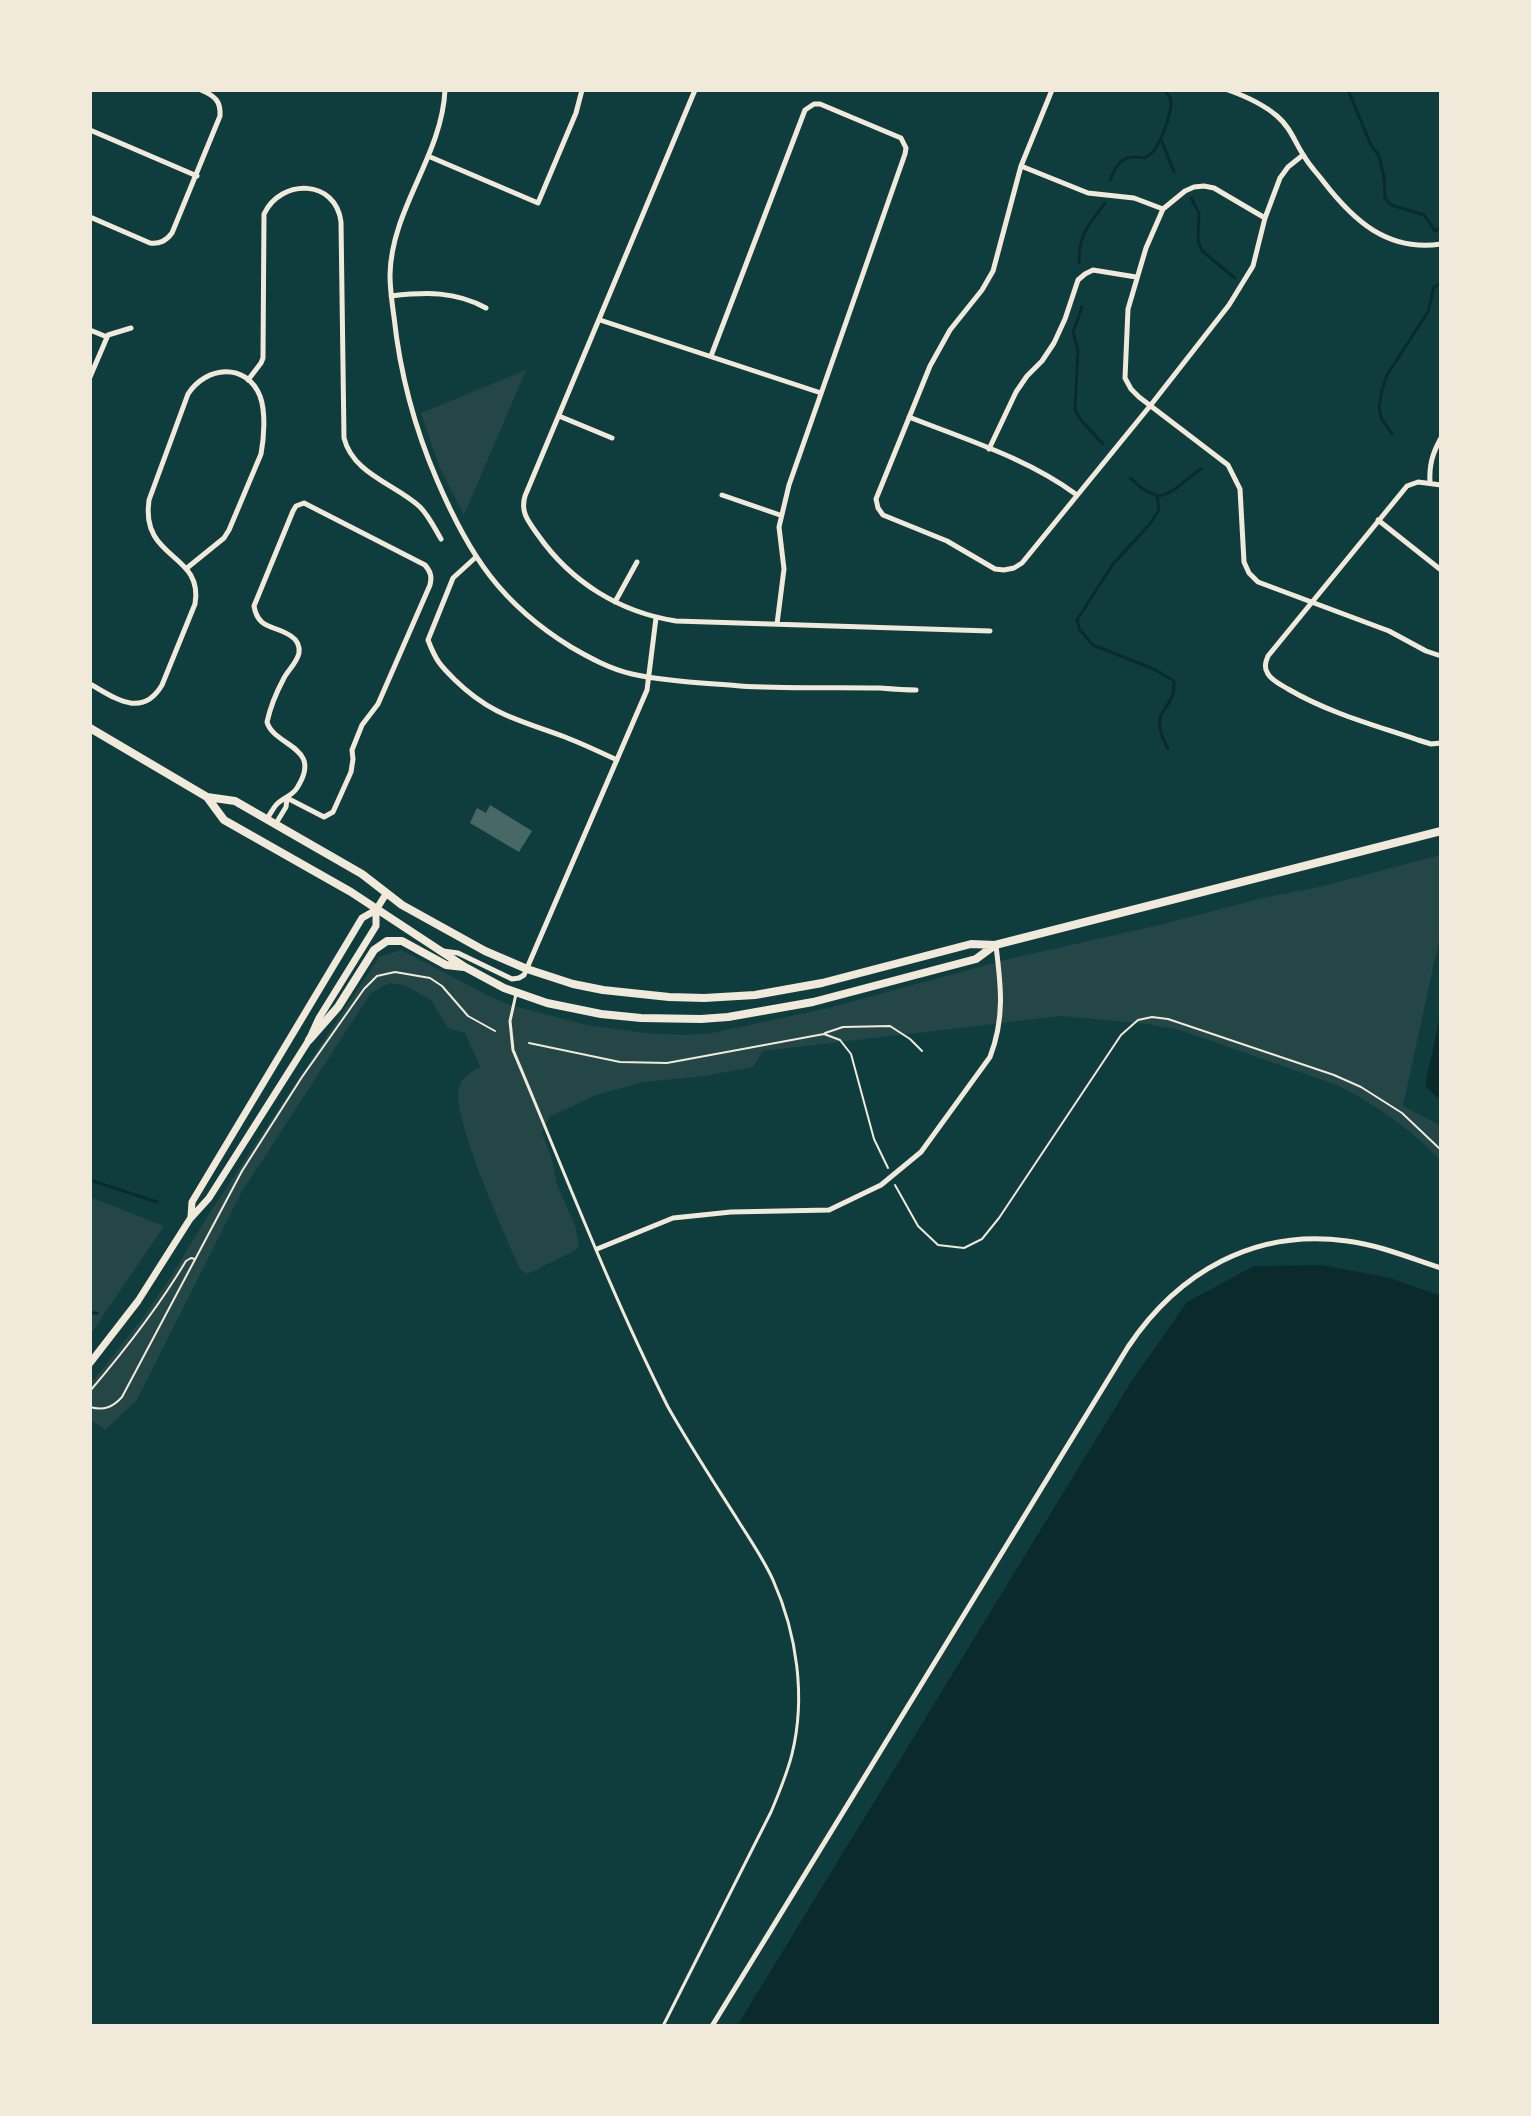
<!DOCTYPE html>
<style>
body{margin:0}
#map{position:relative;width:1531px;height:2116px;overflow:hidden;background:#0f3d3e;font-family:"Sofia Sans Condensed",sans-serif}
canvas{display:block}
.frame{position:absolute;inset:0;border:92px solid #f1e9da;pointer-events:none}
</style>
<div id="map">
<canvas width="1531" height="2116"></canvas>
<div class="frame"></div>
</div>
<script>
const ctx = document.querySelector('canvas').getContext('2d');
ctx.lineJoin = 'round';
function paint(path, color) {
  ctx.fillStyle = color;
  ctx.fill(path, 'evenodd');
}
function stroke(path, color, width, dash) {
  ctx.strokeStyle = color;
  ctx.lineWidth = width;
  ctx.lineCap = dash ? 'butt' : 'round';
  ctx.setLineDash(dash || []);
  ctx.stroke(path);
}
const green = new Path2D(`
 M526,370L464,515L439,466L421,413Z
 M1441,855V931L1403,1106L1441,1126V1162C1415,1131 1371,1101 1334,1084L1180,1030L1148,1024L1061,1016L763,1051L753,1067L704,1076L644,1082L596,1095L549,1117L542,1133L552,1159L557,1185L575,1225L579,1246L572,1252L527,1274L520,1269C506,1237 451,1116 459,1088C462,1077 471,1072 480,1067L465,1033L448,1028L431,1000L404,985L389,983L371,993L241,1193L137,1400L105,1430L90,1419V1378L94,1380L144,1316L172,1275L209,1214L379,957L401,950L491,997L510,1005L587,1025L645,1033L682,1035L712,1033L828,1008L1005,960L1159,925L1263,898L1319,887Z
 M90,1197L164,1226L90,1335Z`);
const water = new Path2D(`
 M1441,1011V1101L1425,1086Z
 M1321,1265L1390,1278L1441,1296V2026H737L1131,1382L1187,1302L1254,1266Z`);
const stream = new Path2D(`
 M1348,90L1371,145L1379,156L1384,177L1385,198L1391,205L1424,215L1435,231L1441,227
 M1161,139L1174,172
 M1110,180C1116,166 1120,156 1137,157C1143,158 1144,159 1149,155C1159,149 1172,113 1171,101C1170,96 1168,94 1164,90
 M1191,198L1199,213L1198,240L1202,251L1235,278
 M1079,263C1079,232 1088,227 1105,203
 M1082,307L1073,332L1078,350L1075,409L1080,419L1103,444
 M1392,434L1381,418L1379,407L1382,390L1387,375L1428,312L1434,287L1441,283
 M1130,478L1143,489L1157,496L1159,510L1149,525L1113,564L1077,620L1080,630L1093,645L1156,670L1174,681C1176,714 1145,706 1168,749
 M1158,496C1175,494 1187,477 1201,469
 M90,1180L157,1202
 M90,1313H97`);
const building = new Path2D(`
 M490,805L532,831L519,852L470,823L477,808L486,813Z`);
const path = new Path2D(`
 M825,1033L843,1027L890,1026L910,1039L922,1051
 M529,1043L620,1062L667,1063L824,1034L840,1040L851,1054L874,1139L888,1168
 M895,1185L918,1226L938,1245L964,1248L982,1239L999,1218L1121,1035L1138,1020L1152,1017L1168,1019L1334,1075L1361,1087L1402,1113L1441,1150
 M90,1391C125,1350 158,1308 186,1261L191,1258L195,1259
 M90,1407C104,1411 113,1407 122,1397L242,1171L302,1077L364,989L377,976L395,972L430,978L442,986L468,1016L495,1031`);
const service = new Path2D(`
 M516,994L510,1021L513,1050C563,1168 610,1292 668,1407C690,1446 715,1484 739,1522C751,1541 764,1560 773,1580C797,1634 806,1697 792,1754C787,1774 779,1793 771,1812L663,2026`);
const minor = new Path2D(`
 M445,90C442,156 391,209 390,275C390,289 392,303 394,317C400,373 415,429 437,480C469,555 501,604 571,647C590,658 610,669 632,674C667,682 705,683 740,686C787,689 833,687 880,688C892,689 904,690 916,690
 M695,90L525,496C520,513 529,522 538,535C571,582 619,612 676,621L990,631
 M1052,90L1021,166L993,271L982,290L950,330L930,366L876,499L878,508L883,515L947,541L995,569L1004,570L1014,568L1022,563L1150,406L1229,305L1253,266L1265,218L1280,178L1288,167L1303,155
 M1228,90C1245,96 1263,104 1277,116C1291,128 1294,141 1304,156C1309,165 1317,173 1323,181C1353,220 1387,252 1441,244
 M90,130L197,176
 M428,156L538,203L576,113L582,90
 M1021,166L1088,193L1134,198L1163,209
 M90,217L150,243C160,244 166,241 172,233L220,116C221,101 215,96 201,90
 M1265,218L1214,188L1204,186L1194,187L1185,191L1163,209L1146,248L1128,309L1125,378L1131,389L1139,397L1228,465L1240,489L1244,562L1249,573L1258,582L1389,631L1426,651L1441,656
 M391,296C426,292 455,291 486,308
 M600,320L821,393
 M90,330L107,337
 M711,356L805,110L814,104H820L901,138L906,148L905,154L789,485L779,527L784,569L777,624
 M90,377L108,335L131,328
 M248,380L261,363L263,358L264,214C281,178 336,179 341,222L344,438C353,474 395,484 420,507C429,516 435,529 441,539
 M559,416L612,438
 M909,417C967,440 1027,458 1077,495
 M989,449L1016,392L1027,376L1042,361L1054,343L1065,319L1078,280L1085,274L1093,270L1136,277
 M1430,483C1429,466 1432,454 1441,438
 M1441,485L1418,482L1407,486L1268,656C1265,663 1264,668 1268,674C1272,681 1282,685 1288,689C1329,713 1374,725 1418,740L1431,744L1441,743
 M722,495L780,515
 M1378,520L1441,570
 M476,557L453,578L428,640C436,661 440,665 455,680C492,716 520,720 565,737C583,744 600,752 617,760
 M615,602L637,562
 M90,684C115,698 142,719 162,685L195,604C204,552 140,561 149,500L188,394C206,366 246,362 260,396C266,412 264,438 261,454L229,530L224,538L187,568
 M266,820C270,815 273,808 277,804C283,798 292,796 297,788C324,746 274,747 267,722C270,709 276,693 283,680C287,671 297,663 299,653C300,646 297,640 291,636C275,625 258,630 254,606L293,511L296,506L304,503L425,565C431,572 432,577 430,585L378,704L362,725L352,750L353,759L351,772L333,812L324,817L287,798
 M275,825L286,807L287,799
 M443,951L458,953L512,979L519,978L524,975L647,690L656,618
 M597,1249L673,1218L731,1212L829,1210L881,1185L921,1152L990,1057C1005,1018 1001,986 996,946
 M712,2026L1128,1347C1178,1272 1255,1228 1347,1241C1379,1245 1410,1258 1441,1268`);
const secondary = new Path2D(`
 M191,1217L192,1202L362,918L376,910L386,894
 M90,1363L138,1301L190,1219L209,1198L309,1040L319,1018L376,926V910`);
const primary = new Path2D(`
 M90,728L207,797L224,820L351,892L465,967L504,988L547,1003L601,1014L641,1018L701,1019L728,1017L813,1002L976,959L995,945
 M207,797L235,801L362,874L402,905L485,951L527,969L573,984L603,990L669,997L704,998L755,995L822,983L971,944L995,945L1441,831
 M309,1040L338,1007L374,950L387,941H402L446,965L464,967`);
paint(green, '#244646');
paint(water, '#0a2a2b');
stroke(stream, '#0a2a2b', 3);
paint(building, '#486865');
stroke(path, '#f1e9da', 2);
stroke(service, '#f1e9da', 3);
stroke(minor, '#f1e9da', 5);
stroke(secondary, '#f1e9da', 7);
stroke(primary, '#f1e9da', 8);
</script>
